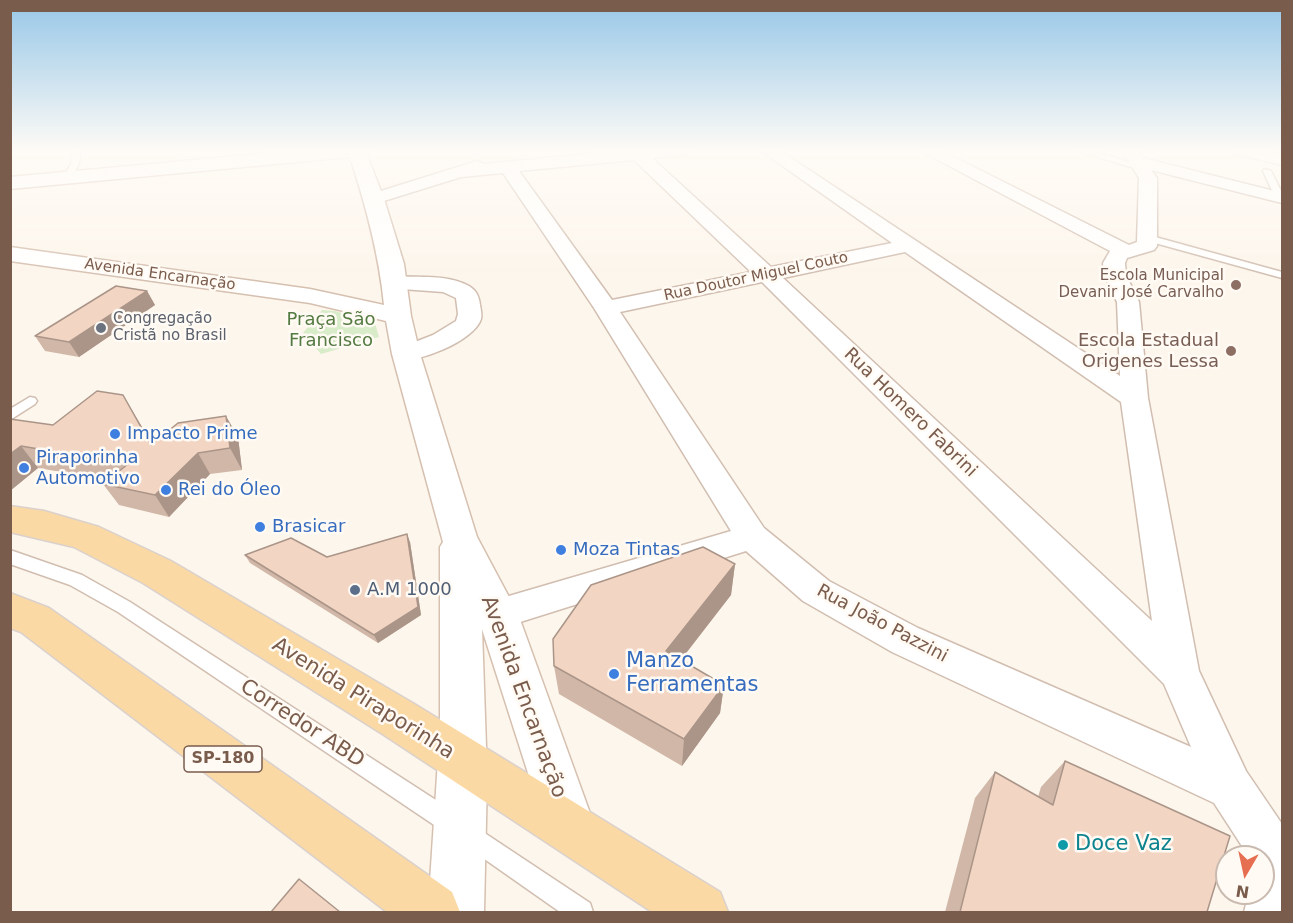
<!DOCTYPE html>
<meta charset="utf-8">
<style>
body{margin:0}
#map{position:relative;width:1293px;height:923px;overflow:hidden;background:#fdf6ec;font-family:"DejaVu Sans",sans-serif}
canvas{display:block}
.frame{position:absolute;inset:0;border:12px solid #7a5c4d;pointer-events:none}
.north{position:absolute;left:1215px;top:845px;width:60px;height:60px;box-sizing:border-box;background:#fffaf3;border:2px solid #cabbb1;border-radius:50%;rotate:189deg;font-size:16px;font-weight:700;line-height:24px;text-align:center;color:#7a5c4d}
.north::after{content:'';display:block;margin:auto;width:21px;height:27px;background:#e76f51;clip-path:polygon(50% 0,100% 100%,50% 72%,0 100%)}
</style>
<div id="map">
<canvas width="1293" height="923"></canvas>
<div class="frame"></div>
<div class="north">N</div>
</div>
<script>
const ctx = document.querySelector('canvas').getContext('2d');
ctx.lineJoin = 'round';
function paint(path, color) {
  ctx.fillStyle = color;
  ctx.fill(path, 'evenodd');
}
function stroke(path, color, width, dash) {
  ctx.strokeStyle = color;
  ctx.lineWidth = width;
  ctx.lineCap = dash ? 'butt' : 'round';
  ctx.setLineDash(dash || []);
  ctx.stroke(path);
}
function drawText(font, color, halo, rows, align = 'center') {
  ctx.font = font + ' "DejaVu Sans",sans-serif';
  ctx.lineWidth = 5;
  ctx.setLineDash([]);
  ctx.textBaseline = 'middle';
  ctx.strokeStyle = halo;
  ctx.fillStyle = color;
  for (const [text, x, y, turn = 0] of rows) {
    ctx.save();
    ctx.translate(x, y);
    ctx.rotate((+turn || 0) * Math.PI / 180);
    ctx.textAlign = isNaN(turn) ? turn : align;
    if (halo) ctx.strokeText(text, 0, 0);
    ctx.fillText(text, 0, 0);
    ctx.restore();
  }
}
const green = new Path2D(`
 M322,310L335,311L375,323L379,337L321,354L303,333Z`);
const lane = new Path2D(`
 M80,150L79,164L70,181H64L63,179L71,164L72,151Z
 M1075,150H1090L1148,168L1144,171Z
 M1264,169L1271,171L1282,193V199L1275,197L1263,171Z
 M1148,235L1282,272V278L1144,240L1143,238Z
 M30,397L35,398L37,401L35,404L10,420V409Z
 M10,550L82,575L130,602L459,815L463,823L459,831L451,835L443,831L118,612L70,585L10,564Z
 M471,824L590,903L593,912H560L463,844L459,836L463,828Z`);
const street = new Path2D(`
 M629,150H691L683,155L652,158L771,267L892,243L760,150H779L1120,376L1117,302L1104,275L1103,263L1110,251L919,150H940L1129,245L1137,242L1139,178L1122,150H1138L1143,158L1282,193V203L1151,170L1157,178V246L1154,250L1127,258L1125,263L1126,275L1139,302L1148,398L1199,671L1246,771L1282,824V912H1244L1249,893H1263V857H1249L1214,803L892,652L803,601L746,551L498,629L485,625L480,614L485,603L731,531L594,308L503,173L461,177L374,204L368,203L365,199L368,195L477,161L484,164ZM634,160L751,272L612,300L519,171ZM905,252L1121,402L1152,621L783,278ZM762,282L1164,684L1191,747L918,628L829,581L764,528L620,312Z
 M1230,150H1261L1282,155V165L1232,153Z
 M396,276C420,278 447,274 469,286C477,291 479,297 480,305C481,310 482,315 481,319C474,341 417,364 397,359L393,354L397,349L433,335L456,321L458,314L456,298L443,292L388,288L385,283L388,278Z`);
const secondary = new Path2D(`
 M303,150H373L367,155L384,199L404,264L411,316L420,354L477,537L518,614L595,827L587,845L569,853L551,845L482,629L487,776L484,912H428L440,730V547L443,542L392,354L386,321L310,303L10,261V247L310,289L384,305C379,254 366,206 350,157L10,189V177Z`);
const primary = new Path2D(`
 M10,506L44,511L99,527L171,561L416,705L720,892L728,912H652L384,735L143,583L74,547L10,532Z
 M10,593L49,608L452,892L460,912H387L21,632L10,628Z`);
const wall = new Path2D(`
 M147,291L155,305L79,357L45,351L35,336Z
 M123,395L152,444L238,437L242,470L210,474L169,517L119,505L103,484L108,480L38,468L10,491V419L53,425Z
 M410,542L421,615L378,643L250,563L245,555L327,557Z
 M735,564L731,595L681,660L724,685L720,713L682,766L559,694L554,666Z
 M1065,761L1207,912H945L975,798L995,772L1038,797L1041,787Z`);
const shadedWall = new Path2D(`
 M147,291L155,305L79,357L69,342Z
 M123,395L136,417L165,466L151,445Z
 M226,416L238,437L242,470L230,448Z
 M21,446L38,468L10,491V454Z
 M198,453L210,474L169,517L155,495Z
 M407,534L410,542L421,615L378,643L374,635Z
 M735,564L731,595L665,680L666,651Z
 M724,685L720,713L682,766L684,739Z`);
const building = new Path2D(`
 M116,286L147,291L69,342L35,336Z
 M97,391L123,395L151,445L178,423L226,416L230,448L198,453L155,495L103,484L128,464L21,446L10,454V419L53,425Z
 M407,534L418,607L374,635L245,555L291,538L327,557Z
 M703,547L735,564L666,651L724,685L684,739L554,666L553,639L591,585Z
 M1065,761L1230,836L1207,912H960L995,772L1053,805Z
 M299,879L340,912H271Z`);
const markers = [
 [1236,285,6,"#8d6e63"],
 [101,328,6,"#6b7280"],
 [1231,351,6,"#8d6e63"],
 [115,434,6,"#3f7fe0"],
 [24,468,6,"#3f7fe0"],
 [166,490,6,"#3f7fe0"],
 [260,527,6,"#3f7fe0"],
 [561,550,6,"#3f7fe0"],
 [355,590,6,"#5c6f8a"],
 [614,674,6,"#3f7fe0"],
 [1063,845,6,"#0f9aa8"]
];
const farStreetnames = [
 ["Avenida Encarnação",160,275,8],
 ["Rua Doutor Miguel Couto",756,277,-12]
];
const farEducationnames = [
 ["Escola Municipal",1224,276],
 ["Devanir José Carvalho",1224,293]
];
const farWorshipnames = [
 ["Congregação",113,319],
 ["Cristã no Brasil",113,336]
];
const shields = [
 [223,759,78]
];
const shieldNames = [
 ["SP-180",223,759]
];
const parkNames = [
 ["Praça São",331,320],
 ["Francisco",331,341]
];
const educationNames = [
 ["Escola Estadual",1219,341],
 ["Origenes Lessa",1219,362]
];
const streetNames = [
 ["Rua Homero Fabrini",910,413,44],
 ["Rua João Pazzini",882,624,28]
];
const shopNames = [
 ["Impacto Prime",127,434],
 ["Piraporinha",36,458],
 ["Automotivo",36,479],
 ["Rei do Óleo",178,490],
 ["Brasicar",272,527],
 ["Moza Tintas",573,550]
];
const serviceNames = [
 ["A.M 1000",367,590]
];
const nearShopnames = [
 ["Manzo",626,662],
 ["Ferramentas",626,686]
];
const nearStreetnames = [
 ["Avenida Encarnação",523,697,70],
 ["Avenida Piraporinha",363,699,32],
 ["Corredor ABD",302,724,33]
];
const nearCulturenames = [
 ["Doce Vaz",1075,845]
];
paint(green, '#d8ecc9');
stroke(lane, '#d1beb0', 3);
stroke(street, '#d1beb0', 3);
stroke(secondary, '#d6c0b0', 3);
stroke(primary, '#dad1cd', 3);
paint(lane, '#fff');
paint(street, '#fff');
paint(secondary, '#fff');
paint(primary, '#fbd9a5');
paint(wall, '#d1b7a8');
paint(shadedWall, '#aa9588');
paint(building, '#f3d5c3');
stroke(building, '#aa9588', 1.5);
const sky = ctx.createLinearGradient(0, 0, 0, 280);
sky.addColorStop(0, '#97c7e8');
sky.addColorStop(0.54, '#fefbf6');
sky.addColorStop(1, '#fefbf600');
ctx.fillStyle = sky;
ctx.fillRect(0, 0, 1293, 280);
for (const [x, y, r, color] of markers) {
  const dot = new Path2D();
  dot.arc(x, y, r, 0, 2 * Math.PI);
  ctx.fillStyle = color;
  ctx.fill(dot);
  stroke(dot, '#fffaf3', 2);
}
drawText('15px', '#7a5c4d', '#fffaf3', farStreetnames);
drawText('15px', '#785e54', '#fffaf3', farEducationnames, 'right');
drawText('15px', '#5b616d', '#fffaf3', farWorshipnames, 'left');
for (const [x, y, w] of shields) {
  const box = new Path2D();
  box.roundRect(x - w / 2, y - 13, w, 26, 4.5);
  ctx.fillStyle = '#fffaf3';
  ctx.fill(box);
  stroke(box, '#7a5c4d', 1.5);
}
drawText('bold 16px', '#7a5c4d', null, shieldNames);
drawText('18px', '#537a41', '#fffaf3', parkNames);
drawText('18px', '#785e54', '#fffaf3', educationNames, 'right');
drawText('18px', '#7a5c4d', '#fffaf3', streetNames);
drawText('18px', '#366cbe', '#fffaf3', shopNames, 'left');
drawText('18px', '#4e5e75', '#fffaf3', serviceNames, 'left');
drawText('21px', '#366cbe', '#fffaf3', nearShopnames, 'left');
drawText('21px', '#7a5c4d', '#fffaf3', nearStreetnames);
drawText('21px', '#0d838f', '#fffaf3', nearCulturenames, 'left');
</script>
